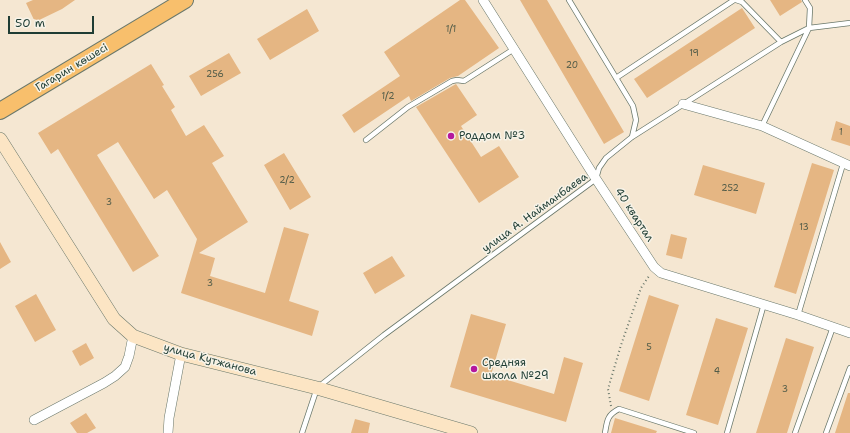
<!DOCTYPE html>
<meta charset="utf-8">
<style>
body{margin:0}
#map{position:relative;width:850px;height:433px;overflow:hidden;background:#f5e7d2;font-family:"Shantell Sans",sans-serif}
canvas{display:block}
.scale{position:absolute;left:8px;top:16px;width:86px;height:18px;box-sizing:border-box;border:2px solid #1f3d34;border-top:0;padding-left:5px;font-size:12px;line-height:14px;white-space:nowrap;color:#1f3d34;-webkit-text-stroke:3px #f7f3e8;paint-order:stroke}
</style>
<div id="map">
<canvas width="850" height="433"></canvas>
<div class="scale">50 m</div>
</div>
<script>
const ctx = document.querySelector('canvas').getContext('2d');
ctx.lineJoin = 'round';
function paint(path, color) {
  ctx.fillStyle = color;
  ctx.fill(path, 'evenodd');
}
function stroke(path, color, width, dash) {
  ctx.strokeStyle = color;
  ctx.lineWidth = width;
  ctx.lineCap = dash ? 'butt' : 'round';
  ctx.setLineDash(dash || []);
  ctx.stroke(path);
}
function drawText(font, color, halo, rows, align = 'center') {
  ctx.font = font + ' "Shantell Sans",sans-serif';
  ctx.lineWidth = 3;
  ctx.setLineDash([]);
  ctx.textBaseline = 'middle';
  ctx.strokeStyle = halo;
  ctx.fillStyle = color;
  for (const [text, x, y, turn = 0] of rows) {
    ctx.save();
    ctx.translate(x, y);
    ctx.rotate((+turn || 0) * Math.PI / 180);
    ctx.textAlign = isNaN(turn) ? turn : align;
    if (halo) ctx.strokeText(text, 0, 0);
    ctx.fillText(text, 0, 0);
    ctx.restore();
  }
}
const building = new Path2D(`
 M33,0H75L62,9L35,22L26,3Z
 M460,0H465L499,48L458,76L450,78L411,101L409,96L354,133L342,115L400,76L384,52Z
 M520,0H547L624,132L604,144Z
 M770,0H801L802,2L780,16Z
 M742,8L755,28L647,98L634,79Z
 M307,9L319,31L270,60L257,39Z
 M229,53L241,73L201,96L189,76Z
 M151,64L164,85L162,86L175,107L171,110L186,136L204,125L224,156L212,163L248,222L199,253L215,258L210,276L265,293L284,227L309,234L289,301L319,311L312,336L181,293L197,239L167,190L154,199L118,142L97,155L159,256L133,272L58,149L51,154L38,133Z
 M456,84L477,115L461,126L481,157L499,146L519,177L479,203L416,107Z
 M836,121L850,126V146L831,140Z
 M284,153L311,197L290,210L264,165Z
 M812,163L834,170L796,294L774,287Z
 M703,165L765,183L756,214L694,195Z
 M671,234L687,238L682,259L666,255Z
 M0,242L11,262L0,269Z
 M392,256L405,276L375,294L363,273Z
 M36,294L56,330L35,342L15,306Z
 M649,295L679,305L649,401L619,391Z
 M471,314L506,324L491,375L554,394L564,357L583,363L566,422L450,387Z
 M716,318L748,328L718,425L686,415Z
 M786,338L814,347L787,433H756Z
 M86,343L94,358L80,366L72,351Z
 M848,393H850V433H835Z
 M86,413L96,428L87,433H77L70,423Z
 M615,418L657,431L656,433H611Z
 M355,419L370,423L368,433H351Z`);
const path = new Path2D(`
 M611,406L608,389L621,345L641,288L649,276`);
const lane = new Path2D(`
 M569,0L633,106L636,120L632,137
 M736,0L742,2L781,42
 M616,78L734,0
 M762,126L809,28L810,8L805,0
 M366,140L408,107L452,81L457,80L464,81L514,49
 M798,315L843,164
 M302,433L317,388L384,335L596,179L599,168L606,158L632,137L781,42L809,28L850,23
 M605,433C607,421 607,415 619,409L694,433
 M727,433L764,304
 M795,433L833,327
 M826,433L850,368`);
const street = new Path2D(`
 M483,0L596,179L654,267L661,273L798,315L850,333
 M683,104L762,126L850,166
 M34,420L104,383L115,376L125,367L129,356L133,336
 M168,433L169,418L181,354`);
const secondary = new Path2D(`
 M0,139L114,319L133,336L181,354L317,388L471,433`);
const highway = new Path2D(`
 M0,111L185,0`);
const markers = [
 [451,136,4,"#b5179e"],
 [474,369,4,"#b5179e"]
];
const numberNames = [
 ["1/1",451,30],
 ["19",694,54],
 ["20",572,66],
 ["256",215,75],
 ["1/2",388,97],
 ["1",841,133],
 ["2/2",287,181],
 ["252",730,189],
 ["3",109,203],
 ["13",804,228],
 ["3",210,284],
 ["5",649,348],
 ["4",717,372],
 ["3",785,390]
];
const streetNames = [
 ["Гагарин көшесі",72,68,-31],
 ["улица А. Найманбаева",535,213,-36],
 ["40 квартал",634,215,57],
 ["улица Кутжанова",210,360,15]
];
const poiNames = [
 ["Роддом №3",459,136],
 ["Средняя",482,363],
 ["школа №29",482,376]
];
paint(building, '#e5b683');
stroke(lane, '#6a786b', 6);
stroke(street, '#6a786b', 10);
stroke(secondary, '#6a786b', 14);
stroke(highway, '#6a786b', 18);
stroke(path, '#6a786b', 2, [1, 3]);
stroke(lane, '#fff', 4.5);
stroke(street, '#fff', 9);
stroke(secondary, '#fce5c4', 13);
stroke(highway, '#f8bf6c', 16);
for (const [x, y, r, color] of markers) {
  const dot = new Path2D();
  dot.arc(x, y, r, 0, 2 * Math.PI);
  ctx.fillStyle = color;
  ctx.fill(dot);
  stroke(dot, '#f7f3e8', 1.5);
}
drawText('9px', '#505b48', null, numberNames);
drawText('11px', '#1f3d34', '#f7f3e8', streetNames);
drawText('11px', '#1f3d34', '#f7f3e8', poiNames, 'left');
</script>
